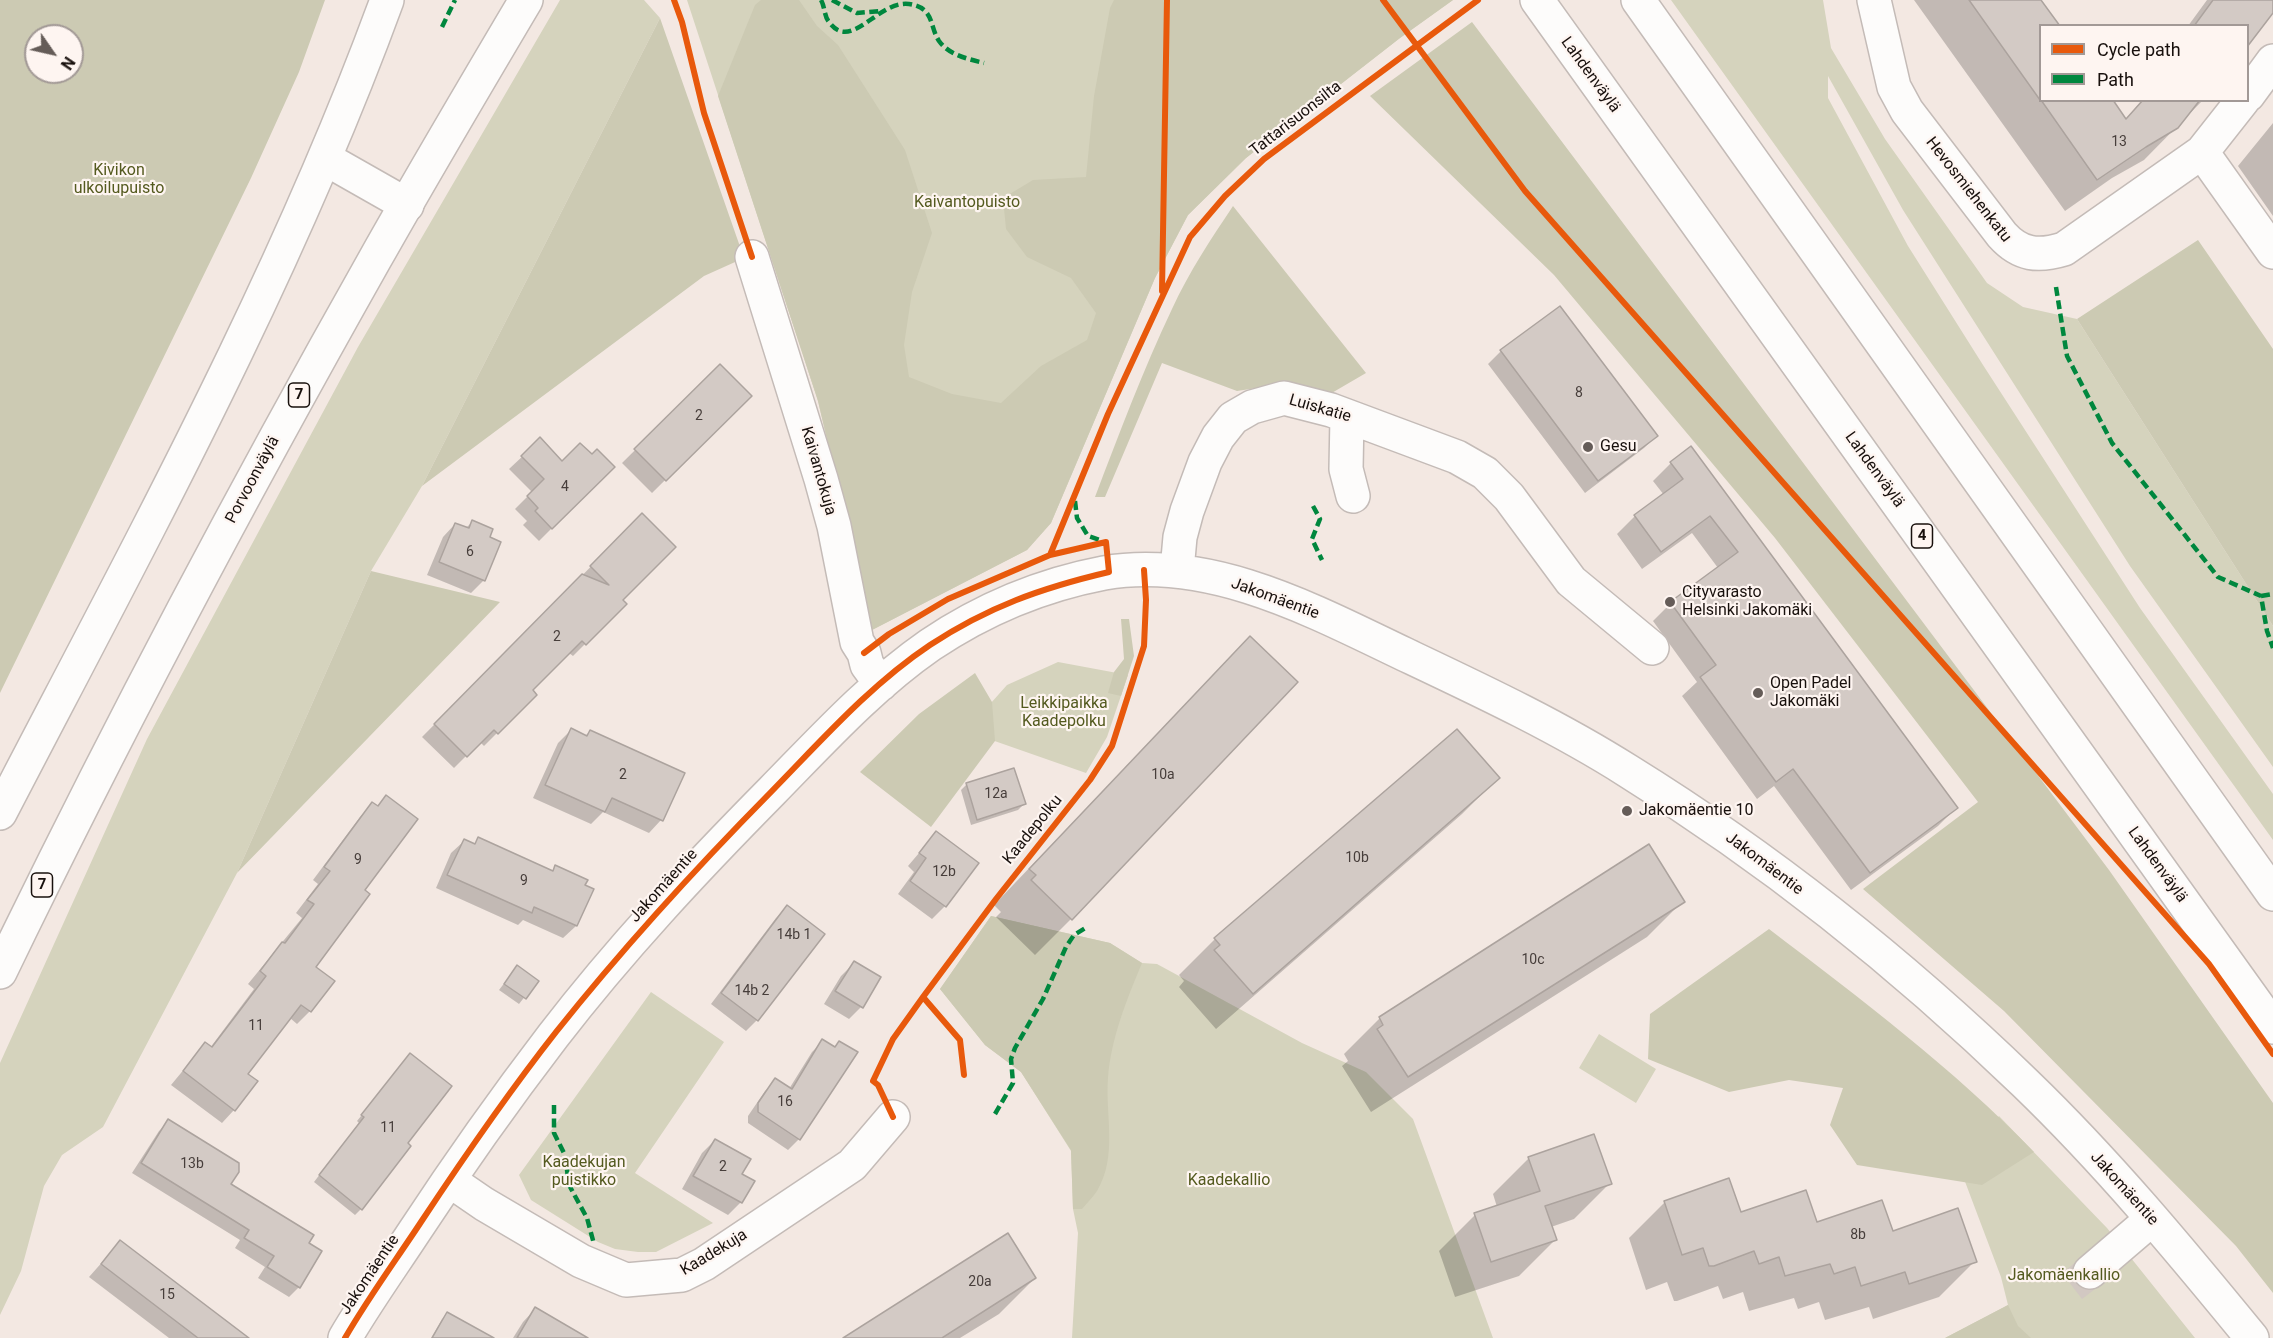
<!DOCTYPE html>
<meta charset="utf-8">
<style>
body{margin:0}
#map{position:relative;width:2273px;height:1338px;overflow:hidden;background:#f3e8e2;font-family:Roboto,sans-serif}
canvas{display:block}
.legend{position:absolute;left:2039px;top:24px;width:210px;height:78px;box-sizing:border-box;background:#fef5f1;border:2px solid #a29996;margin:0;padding:8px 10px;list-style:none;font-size:18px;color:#18100d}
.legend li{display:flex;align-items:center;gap:12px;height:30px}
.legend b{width:30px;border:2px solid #a29996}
.north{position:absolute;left:24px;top:24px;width:60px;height:60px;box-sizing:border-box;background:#fef5f1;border:2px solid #a29996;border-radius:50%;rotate:124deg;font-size:16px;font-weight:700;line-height:24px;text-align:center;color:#18100d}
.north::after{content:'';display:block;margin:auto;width:21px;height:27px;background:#655c58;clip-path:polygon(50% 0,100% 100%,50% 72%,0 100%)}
</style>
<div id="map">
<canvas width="2273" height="1338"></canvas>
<ul class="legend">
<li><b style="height:8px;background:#e8590c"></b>Cycle path</li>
<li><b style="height:8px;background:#00873e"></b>Path</li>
</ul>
<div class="north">N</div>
</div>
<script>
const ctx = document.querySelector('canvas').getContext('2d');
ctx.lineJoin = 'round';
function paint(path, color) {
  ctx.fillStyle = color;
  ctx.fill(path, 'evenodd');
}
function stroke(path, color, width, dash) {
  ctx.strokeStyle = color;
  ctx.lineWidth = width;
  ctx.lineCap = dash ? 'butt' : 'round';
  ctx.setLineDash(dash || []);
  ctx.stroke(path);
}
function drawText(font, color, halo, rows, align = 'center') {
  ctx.font = font + ' Roboto,sans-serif';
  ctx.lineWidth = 4.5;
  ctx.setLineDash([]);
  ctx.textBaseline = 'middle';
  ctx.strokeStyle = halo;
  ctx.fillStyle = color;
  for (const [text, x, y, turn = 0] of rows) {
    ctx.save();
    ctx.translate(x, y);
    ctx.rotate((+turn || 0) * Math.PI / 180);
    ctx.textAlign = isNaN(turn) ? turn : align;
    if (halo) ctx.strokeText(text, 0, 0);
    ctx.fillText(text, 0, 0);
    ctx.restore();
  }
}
const green = new Path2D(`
 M560,0H644L660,18L422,486L371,571L237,873L103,1127L62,1155L44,1186L21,1271L0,1315V1063L147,739L358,347Z
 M687,0H1453L1400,38L1246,158L1188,215L1155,278L1051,523L1027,550L872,630L818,401Z
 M1671,0H1823L1831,48L1885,139L1987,283L2023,307L2077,319L2273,626V767L2130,566L1903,210L1828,76V98L1908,246L1983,365L2140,608L2273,794V840Z
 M1058,662L1128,675L1107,737L1086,773L966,731L1007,685Z
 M991,916L1110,943L1142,963L1157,964L1302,1043L1366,1072L1413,1119L1493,1338H1072L1078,1233L1073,1209L1071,1151L1021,1072L985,1045L940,989Z
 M651,992L724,1042L635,1173L713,1223L656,1252H638L615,1249L598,1242L531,1200L519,1175Z
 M1599,1034L1656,1069L1636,1103L1579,1068Z
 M1999,1116L2107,1228L2195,1338H1945L2008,1305L2001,1277L1961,1171Z`);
const forest = new Path2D(`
 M0,0H325L299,72L251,178L0,693ZM36,36H72V72H36Z
 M761,0H799L817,26L838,45L905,150L932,233L912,292L904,345L909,377L952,394L1001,403L1041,366L1087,340L1096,313L1071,278L1027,257L1006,229L1003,198L1033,180L1086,177L1094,96L1110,8L1114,0H1453L1400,38L1246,158L1188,215L1155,278L1051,523L1027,550L872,630L818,401L718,96L755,5Z
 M660,18L744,258L704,276L422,486Z
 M1472,22L2109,870L2273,1103V1293L2236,1246L2004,1011L1863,889L1978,802L1775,538L1554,275L1370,96Z
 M1233,206L1366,373L1330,394L1270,386L1237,391L1162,363L1105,497H1095C1119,434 1143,370 1172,309C1189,272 1211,239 1233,206Z
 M2198,240L2273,349V626L2077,319Z
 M371,571L500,602L237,873Z
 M1121,619H1129L1134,656L1121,696L1108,693L1114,672L1124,659Z
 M975,673L992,702L995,741L931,827L860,772L919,714Z
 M991,916L1110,943L1142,963C1127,999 1111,1038 1108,1078C1105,1115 1118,1156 1097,1191C1093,1197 1087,1203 1082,1209H1073L1071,1150L1021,1072L985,1045L940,989Z
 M1769,929C1861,999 1954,1069 2034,1152L1982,1185L1857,1165L1830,1125L1843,1088L1789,1080L1729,1092L1648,1059L1650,1014Z
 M2008,1305L2018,1326L2031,1338H1945Z`);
const shadow = new Path2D(`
 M1914,0H2039L2040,100H2111L2125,120L2142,100H2203L2144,160L2112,178L2065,211Z
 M2207,0H2273V11L2248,26H2188Z
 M2273,123V216L2238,166Z
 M1560,308L1656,436L1644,448L1585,493L1488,364L1501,351Z
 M720,366L750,396L652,493L622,463Z
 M540,440L562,463L613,467L539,541L523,525L527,521L515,509L532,492L509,469Z
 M1671,463L1956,808L1938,826L1851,890L1774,786L1757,799L1682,696L1697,682L1653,621L1671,603L1718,568L1692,533L1642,569L1617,534L1635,516L1664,495L1653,481Z
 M642,515L621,600L596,633L573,656L569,653L531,690L535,695L484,746L480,742L454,768L422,737Z
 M472,522L484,580L471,593L427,575L443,537L455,524L465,529Z
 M1214,674L1071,919L1035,955L996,917L1001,912L994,905Z
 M571,730L585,736L590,731L683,774L661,820L649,833L603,812L591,824L533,798L558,743Z
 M1498,778L1462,814L1216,1029L1179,987L1184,981L1179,975L1215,939Z
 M967,784L1024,804L1018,810L971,825L961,790Z
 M386,797L363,891L314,968L310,1011L297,1024L290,1018L246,1074L256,1082L234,1110L222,1123L171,1085L205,1044L210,1048L254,989L248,984L302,918L296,913L318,884L313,880L360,817L372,804L376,807Z
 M936,833L976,863L945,906L932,919L898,894L914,872L908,866Z
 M479,839L551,872L556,867L592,890L576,926L563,938L523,920L518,925L436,888L451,853L464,841L473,845Z
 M1683,901L1647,937L1371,1112L1342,1066L1348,1061L1344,1054L1380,1018Z
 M787,907L757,1020L746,1031L711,1004L776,918Z
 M854,963L861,1007L849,1019L824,1004L841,976Z
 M512,973L537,981L519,1004L499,990Z
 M823,1041L834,1048L839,1042L799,1139L788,1150L748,1123V1116L765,1091L776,1080L789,1089L812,1052Z
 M410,1055L361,1209L355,1215L314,1182L359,1123L357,1121Z
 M169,1121L229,1184L307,1244L299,1287L289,1297L258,1278L265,1267L235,1248L240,1240L132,1173L159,1131Z
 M715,1140L740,1175L753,1182L741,1202L728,1215L682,1189L702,1153Z
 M1529,1158L1610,1183L1574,1219L1551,1227L1555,1240L1519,1276L1455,1297L1439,1251L1475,1215L1497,1207L1493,1194Z
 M1728,1180L1740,1214L1892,1233L1975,1261L1939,1297L1873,1319L1869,1307L1825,1320L1819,1302L1798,1309L1794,1298L1749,1311L1743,1292L1723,1299L1718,1286L1677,1301H1674L1667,1282L1646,1290L1629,1238L1664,1203Z
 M120,1242L246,1338H169L89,1277Z
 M1035,1278L999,1314L960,1338H846Z
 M535,1309L569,1338H513L523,1322Z
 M448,1313L481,1338H431L442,1319Z`);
const building = new Path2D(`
 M1969,0H2041L2060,26H2040V100Z
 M2213,0H2273V13L2247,47V26H2194Z
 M2041,100H2113L2126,119L2143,100H2200L2178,128L2146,147L2097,180Z
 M1560,306L1658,436L1598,481L1500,350Z
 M720,364L752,396L666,481L634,449Z
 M540,437L562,461L580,443L592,454L597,449L615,467L552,529L535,511L538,508L527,496L544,479L521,456Z
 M1691,446L1958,808L1870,873L1793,769L1776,782L1700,677L1716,665L1670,602L1738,552L1710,516L1661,552L1634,515L1683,479L1670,462Z
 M642,513L676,547L623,600L627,604L586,645L582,641L533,690L537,695L498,734L494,730L467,757L434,724L582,574L609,585L590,566Z
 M472,520L493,529L490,537L501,542L485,581L439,562L455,523L469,528Z
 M1250,636L1298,682L1072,920L1031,880L1036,875L1029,869Z
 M571,728L587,736L590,730L685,773L663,821L612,798L605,812L545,785Z
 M1457,729L1500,778L1253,994L1214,950L1220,945L1214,938Z
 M1014,768L1026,804L977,820L966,783Z
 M386,795L418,819L365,890L370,894L316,967L335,981L311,1012L301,1005L248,1074L258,1081L235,1111L183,1071L205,1042L212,1047L266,976L260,971L282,942L285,943L314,904L307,900L330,871L324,867L372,802L378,806Z
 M936,831L979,863L946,907L910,881L926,858L919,853Z
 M478,837L553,871L555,865L588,880L585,885L594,889L577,926L534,907L532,913L447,875L464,839L475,844Z
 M1649,844L1685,902L1408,1077L1377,1029L1383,1025L1379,1017Z
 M787,905L825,934L758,1021L721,993Z
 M854,961L881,977L863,1008L835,991Z
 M517,965L539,981L526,999L504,984Z
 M822,1039L835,1047L839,1041L858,1052L800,1140L758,1112V1103L775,1078L792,1089Z
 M410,1053L452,1086L408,1143L411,1146L362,1210L319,1175L364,1117L361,1115Z
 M168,1119L239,1163V1172L231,1184L314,1235L309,1243L322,1251L300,1288L267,1267L274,1256L244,1238L249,1230L141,1163Z
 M1594,1134L1612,1184L1545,1206L1557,1240L1491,1262L1474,1213L1540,1191L1528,1157Z
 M715,1139L751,1159L742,1174L755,1181L742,1203L693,1176Z
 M1729,1178L1741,1212L1806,1190L1817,1222L1882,1200L1893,1231L1958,1208L1977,1262L1909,1284L1905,1272L1861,1286L1855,1267L1834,1274L1830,1264L1785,1276L1779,1257L1759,1264L1754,1251L1714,1266H1709L1703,1248L1682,1255L1664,1201Z
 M1008,1233L1036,1278L942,1338H843Z
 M120,1240L249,1338H198L101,1264Z
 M535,1307L588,1338H517Z
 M447,1312L494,1338H432Z`);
const minorTunnel = new Path2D(`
 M2072,1286L2090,1272`);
const minor = new Path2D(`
 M1874,0L1894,87L1907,111L2002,235C2020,255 2038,257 2064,249L2202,152L2243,100
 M2248,95L2273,61
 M2202,152L2273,252
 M326,159L407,205
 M752,257L821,479L834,526L857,642L864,653L867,665L881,684
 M1347,416L1346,469L1353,496
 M1177,570L1180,537L1187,511L1205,462L1218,437L1233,418L1252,407L1284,398L1331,410L1457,457L1485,473L1509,497L1571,581L1652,648
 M449,1180L484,1204L581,1261L626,1280L682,1275L704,1264L852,1165L893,1117
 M2090,1272L2152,1219
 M345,1338C366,1302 391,1267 414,1232C458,1165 504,1100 553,1036C620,949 695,869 772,791C822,740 871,686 930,645C982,610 1041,585 1104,573C1210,555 1312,610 1404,654C1480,690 1557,726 1628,771C1770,859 1905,967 2025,1083C2107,1162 2180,1250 2252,1338`);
const highway = new Path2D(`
 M1537,0L2273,1027
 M1638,0L2273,894
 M0,813C138,547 284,282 387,0
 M0,972C117,730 243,493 375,259C424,172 475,86 526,0`);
const quiet = new Path2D(`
 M821,0C825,7 824,16 829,22C851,53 878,0 909,4C935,8 929,26 939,41C949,55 968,59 984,63
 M832,0L857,13L880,11
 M442,27L455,0
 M2056,287L2067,356L2112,443L2218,577L2261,596L2267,631L2273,648
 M1075,501L1077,518L1088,536L1103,541
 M1313,506L1320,519L1312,539L1322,560
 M2261,596L2273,594
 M554,1105V1133L565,1155L569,1185L587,1218L594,1244
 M995,1114L1013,1083L1011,1059L1015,1048L1043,999L1066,947L1074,935L1087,927`);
const cycleway = new Path2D(`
 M674,0L682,22L704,113L752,257
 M1383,0L1525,191L2209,964L2273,1054
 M1162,291L1167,0
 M1050,555L1108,414L1190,237L1225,196L1264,159L1478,0
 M923,997L960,1040L964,1075
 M893,1117L878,1085L873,1081L893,1039L923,997L996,899L1090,780L1112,746L1144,646L1146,600L1144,570
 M345,1338C368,1298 396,1260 421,1222C464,1157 508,1093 556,1032C623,948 696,868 771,792C821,741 870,685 930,645C988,607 1041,588 1109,572L1106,542L1050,555L948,599L889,634L864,653`);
const markers = [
 [1588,447,6,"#655c58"],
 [1670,602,6,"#655c58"],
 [1758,693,6,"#655c58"],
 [1627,811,6,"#655c58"]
];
const numberNames = [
 ["13",2119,142],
 ["8",1579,393],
 ["2",699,416],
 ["4",565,487],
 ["6",470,552],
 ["2",557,637],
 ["2",623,775],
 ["10a",1163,775],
 ["12a",996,794],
 ["10b",1357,858],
 ["9",358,860],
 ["12b",944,872],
 ["9",524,881],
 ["14b 1",794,935],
 ["10c",1533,960],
 ["14b 2",752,991],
 ["11",256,1026],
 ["16",785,1102],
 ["11",388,1128],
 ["13b",192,1164],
 ["2",723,1167],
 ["8b",1858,1235],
 ["20a",980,1282],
 ["15",167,1295]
];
const shields = [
 [299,395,21],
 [1922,536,21],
 [42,885,21]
];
const shieldNames = [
 ["7",299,395],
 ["4",1922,536],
 ["7",42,885]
];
const streetNames = [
 ["Lahdenväylä",1590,75,54],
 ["Tattarisuonsilta",1296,119,-38],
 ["Hevosmiehenkatu",1968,190,52],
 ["Luiskatie",1320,409,16],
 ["Lahdenväylä",1874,470,54],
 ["Kaivantokuja",818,471,74],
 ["Porvoonväylä",253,480,-62],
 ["Jakomäentie",1275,599,20],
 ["Kaadepolku",1033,830,-51],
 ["Jakomäentie",1764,864,37],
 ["Lahdenväylä",2157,865,54],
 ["Jakomäentie",664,886,-48],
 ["Jakomäentie",2124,1189,48],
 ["Kaadekuja",714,1253,-31],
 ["Jakomäentie",370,1275,-56]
];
const parkNames = [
 ["Kivikon",119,171],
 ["ulkoilupuisto",119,189],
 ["Kaivantopuisto",967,203],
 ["Leikkipaikka",1064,704],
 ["Kaadepolku",1064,722],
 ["Kaadekujan",584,1163],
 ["puistikko",584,1181],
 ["Kaadekallio",1229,1181],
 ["Jakomäenkallio",2064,1276]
];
const poiNames = [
 ["Gesu",1600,447],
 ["Cityvarasto",1682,593],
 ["Helsinki Jakomäki",1682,611],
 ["Open Padel",1770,684],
 ["Jakomäki",1770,702],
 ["Jakomäentie 10",1639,811]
];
paint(green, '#d5d3bd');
paint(forest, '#cccab3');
paint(shadow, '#0003');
paint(building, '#d3cac5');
stroke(building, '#aca39e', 1.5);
stroke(minorTunnel, '#d2c8c2', 33, [33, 16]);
stroke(minor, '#c4bbb7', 36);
stroke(highway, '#c4bbb7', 36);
stroke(minor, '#fdfcfb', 33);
stroke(highway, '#fdfcfb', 33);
stroke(quiet, '#00873e', 4.5, [9, 4.5]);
stroke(cycleway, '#e8590c', 6);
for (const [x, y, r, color] of markers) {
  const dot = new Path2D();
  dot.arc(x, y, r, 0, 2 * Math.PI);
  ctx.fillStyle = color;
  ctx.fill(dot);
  stroke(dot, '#fef5f1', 2);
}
drawText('14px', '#473e3b', null, numberNames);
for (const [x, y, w] of shields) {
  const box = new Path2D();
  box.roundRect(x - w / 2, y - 12, w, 24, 4.5);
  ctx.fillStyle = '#fef5f1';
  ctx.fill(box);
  stroke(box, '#18100d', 1.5);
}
drawText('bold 15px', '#18100d', null, shieldNames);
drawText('16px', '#18100d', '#fef5f1', streetNames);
drawText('16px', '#545a1f', '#fef5f1', parkNames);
drawText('16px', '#18100d', '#fef5f1', poiNames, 'left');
</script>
